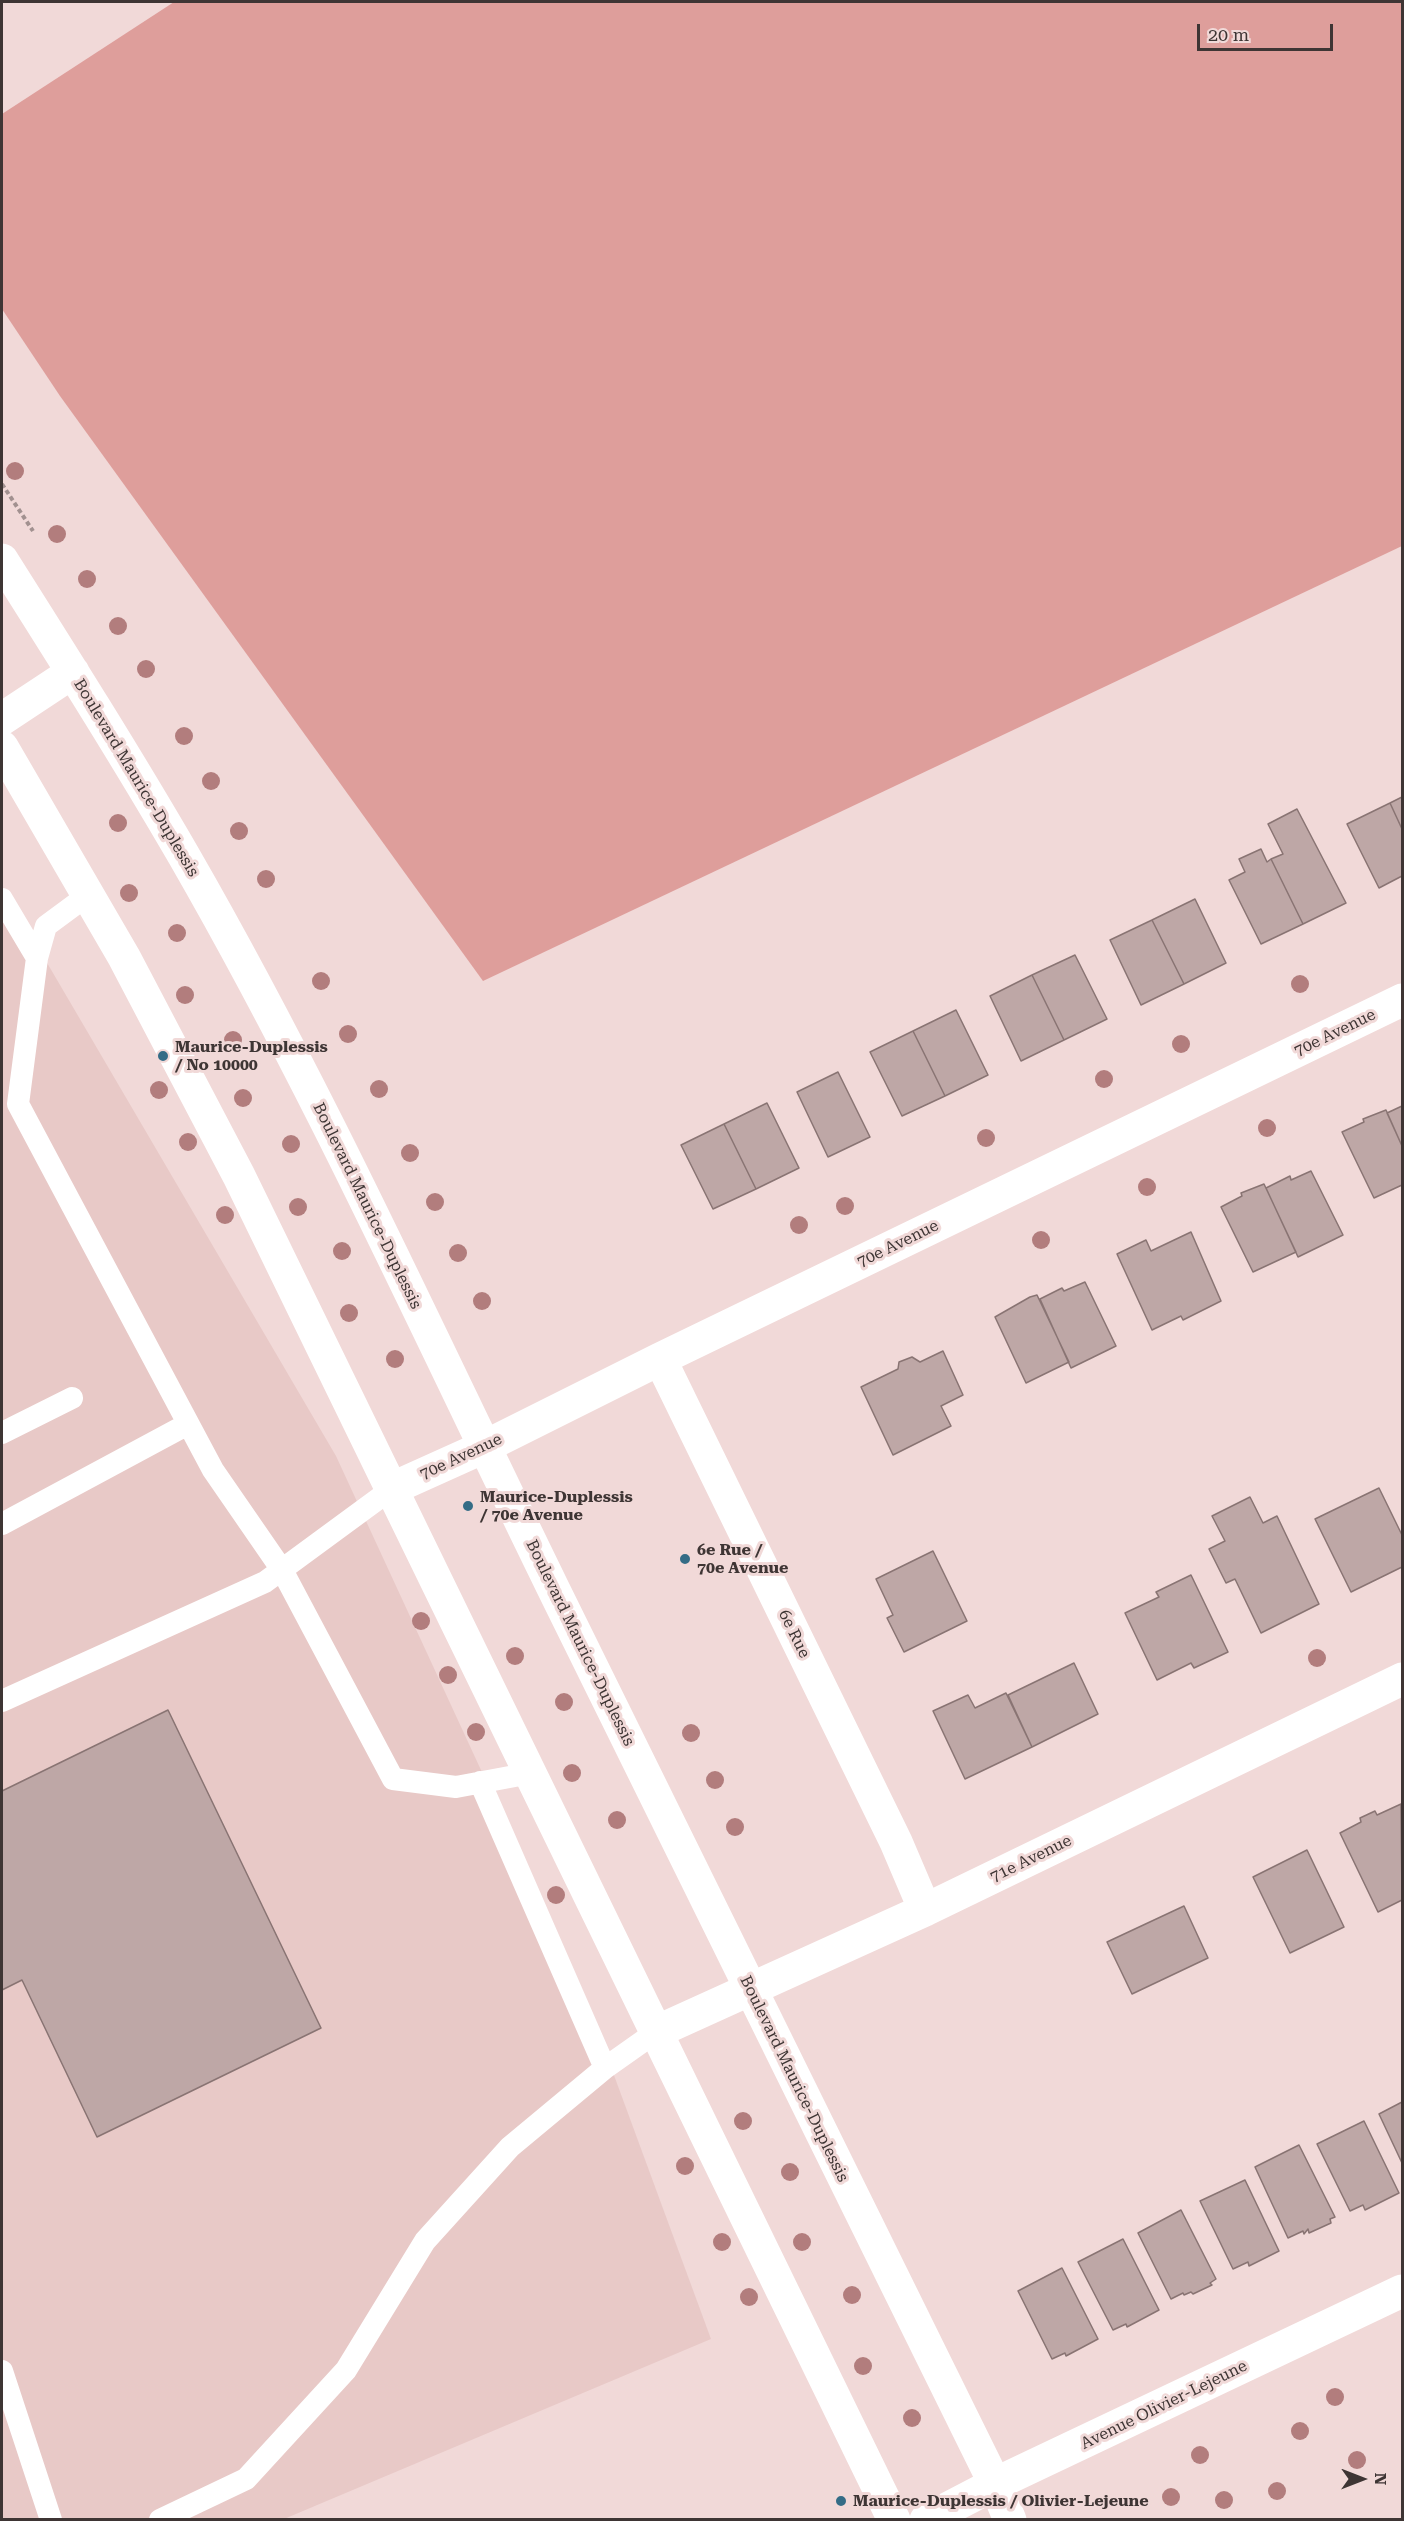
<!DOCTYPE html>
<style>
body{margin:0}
#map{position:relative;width:1404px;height:2521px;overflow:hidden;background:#f1d9d8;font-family:"Roboto Serif",serif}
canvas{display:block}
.frame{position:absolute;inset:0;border:3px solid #3e3534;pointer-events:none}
.north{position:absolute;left:1332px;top:2449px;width:60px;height:60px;-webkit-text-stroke:4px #f1d9d8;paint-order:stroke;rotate:90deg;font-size:16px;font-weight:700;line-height:24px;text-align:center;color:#3e3534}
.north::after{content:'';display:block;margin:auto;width:21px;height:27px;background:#3e3534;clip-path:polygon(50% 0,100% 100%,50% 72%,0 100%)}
.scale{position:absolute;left:1197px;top:24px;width:136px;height:27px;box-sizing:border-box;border:3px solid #3e3534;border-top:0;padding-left:8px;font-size:18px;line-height:21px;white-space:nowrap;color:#3e3534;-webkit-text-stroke:4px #f1d9d8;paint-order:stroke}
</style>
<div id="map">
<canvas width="1404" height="2521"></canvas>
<div class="frame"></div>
<div class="north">N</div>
<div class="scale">20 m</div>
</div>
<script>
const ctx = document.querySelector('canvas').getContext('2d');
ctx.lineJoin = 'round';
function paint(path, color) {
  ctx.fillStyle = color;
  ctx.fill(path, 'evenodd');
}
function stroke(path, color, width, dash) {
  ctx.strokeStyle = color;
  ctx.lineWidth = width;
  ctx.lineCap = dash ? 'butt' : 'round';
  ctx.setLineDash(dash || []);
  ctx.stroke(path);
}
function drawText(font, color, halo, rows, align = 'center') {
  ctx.font = font + ' "Roboto Serif",serif';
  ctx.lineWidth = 6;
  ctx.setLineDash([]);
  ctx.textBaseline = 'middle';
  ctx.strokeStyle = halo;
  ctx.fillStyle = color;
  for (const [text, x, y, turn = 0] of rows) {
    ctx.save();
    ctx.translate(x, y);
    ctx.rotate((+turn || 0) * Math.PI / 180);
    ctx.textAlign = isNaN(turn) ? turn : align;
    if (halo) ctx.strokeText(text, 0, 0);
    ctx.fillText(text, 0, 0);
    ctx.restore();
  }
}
const built = new Path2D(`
 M2,886L336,1456L583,1991L711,2339L284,2519H2Z`);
const forest = new Path2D(`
 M174,2H1402V546L483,981L60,396L2,309V114Z`);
const building = new Path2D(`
 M1402,797V829L1390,803Z
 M1390,803L1402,829V876L1379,888L1347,824Z
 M1297,809L1346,903L1303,924L1271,859L1283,854L1268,824Z
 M1261,849L1267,862L1271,859L1303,924L1261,944L1229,880L1245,872L1239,859Z
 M1195,899L1226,963L1184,984L1152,920Z
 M1152,920L1184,984L1141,1005L1110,940Z
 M1075,955L1107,1019L1064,1040L1032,975Z
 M1032,975L1064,1040L1021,1061L990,996Z
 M956,1010L988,1075L945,1096L913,1031Z
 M913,1031L945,1096L902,1116L870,1052Z
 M838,1072L870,1137L828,1157L797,1092Z
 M767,1103L799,1168L756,1189L724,1124Z
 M1402,1106V1146L1387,1113Z
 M1386,1110L1402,1146V1185L1374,1198L1342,1132L1364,1122L1363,1119Z
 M724,1124L756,1189L713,1209L681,1145Z
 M1311,1171L1343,1235L1298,1257L1266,1188L1290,1176L1291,1180Z
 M1264,1184L1296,1252L1253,1272L1221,1207L1242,1196L1241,1193Z
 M1191,1232L1221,1301L1183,1320L1181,1316L1152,1330L1117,1254L1146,1240L1151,1251Z
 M1085,1282L1116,1346L1071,1368L1040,1299L1062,1288L1064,1291Z
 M1037,1295L1069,1362L1026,1383L995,1317L1030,1297Z
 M943,1351L963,1395L941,1406L951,1426L893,1455L861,1387L898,1369L899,1362L912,1357L920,1362Z
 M1379,1488L1402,1535V1567L1351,1592L1315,1519Z
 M1250,1497L1263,1523L1277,1516L1319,1604L1261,1633L1235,1579L1226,1583L1209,1549L1225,1541L1212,1516Z
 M933,1551L967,1621L904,1652L887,1618L893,1615L876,1579Z
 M1191,1575L1228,1652L1194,1668L1191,1663L1157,1680L1125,1613L1159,1597L1156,1592Z
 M1074,1663L1098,1714L1032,1747L1008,1695Z
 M1006,1693L1032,1747L965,1779L933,1711L968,1695L975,1708Z
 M168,1710L321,2028L97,2137L22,1980L2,1990V1791Z
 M1401,1804L1402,1900L1378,1912L1340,1833L1361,1822L1360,1818L1375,1811L1377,1815Z
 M1307,1850L1344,1927L1290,1953L1253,1877Z
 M1184,1906L1208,1958L1132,1994L1107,1942Z
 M1402,2102V2163L1379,2114Z
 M1364,2121L1399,2193L1365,2210L1363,2205L1350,2211L1317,2144Z
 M1299,2145L1335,2217L1330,2219L1331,2223L1309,2233L1308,2229L1304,2234L1303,2231L1288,2238L1255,2167Z
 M1245,2180L1279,2251L1249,2266L1248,2262L1233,2269L1200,2201Z
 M1181,2210L1216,2279L1210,2283L1212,2285L1193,2294L1191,2292L1184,2295L1183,2293L1171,2299L1138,2233Z
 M1123,2239L1159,2310L1127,2327L1126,2324L1113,2330L1078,2262Z
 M1062,2268L1098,2339L1066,2356L1065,2353L1052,2359L1018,2291Z`);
const path = new Path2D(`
 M2,484L33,531`);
const lane = new Path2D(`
 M88,895L46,926L37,958L18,1104L213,1470L282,1570L393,1779L456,1787L531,1773
 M2,899L37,958
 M2,1433L72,1398
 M2,1524L188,1424
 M2,1701L265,1582L393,1488
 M480,1782L605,2068
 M2,2371L51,2520
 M160,2520L246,2479L346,2370L425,2241L510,2147L605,2068L656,2032`);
const street = new Path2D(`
 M660,1359L896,1842L925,1910
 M393,1488L484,1447L660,1359L1402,1000
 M656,2032L925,1910L1402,1679
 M926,2520L995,2484L1402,2291`);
const secondary = new Path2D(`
 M2,560C64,658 126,756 184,856C320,1092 432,1341 552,1586C699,1886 847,2185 995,2484L1010,2520
 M2,719L73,672
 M2,747L124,957L239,1176L894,2520`);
const trees = [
 [15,471],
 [57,534],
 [87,579],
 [118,626],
 [146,669],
 [184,736],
 [211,781],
 [118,823],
 [239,831],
 [266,879],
 [129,893],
 [177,933],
 [321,981],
 [1300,984],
 [185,995],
 [348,1034],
 [233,1040],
 [1181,1044],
 [1104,1079],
 [379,1089],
 [159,1090],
 [243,1098],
 [1267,1128],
 [986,1138],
 [188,1142],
 [291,1144],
 [410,1153],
 [1147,1187],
 [435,1202],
 [845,1206],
 [298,1207],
 [225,1215],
 [799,1225],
 [1041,1240],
 [342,1251],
 [458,1253],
 [482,1301],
 [349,1313],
 [395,1359],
 [421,1621],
 [515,1656],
 [1317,1658],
 [448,1675],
 [564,1702],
 [476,1732],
 [691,1733],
 [572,1773],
 [715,1780],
 [617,1820],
 [735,1827],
 [556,1895],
 [743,2121],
 [685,2166],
 [790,2172],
 [722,2242],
 [802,2242],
 [852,2295],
 [749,2297],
 [863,2366],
 [1335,2397],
 [912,2418],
 [1300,2431],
 [1200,2455],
 [1357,2460],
 [1277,2491],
 [1171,2497],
 [1224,2500]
];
const markers = [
 [163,1056,6,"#346c86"],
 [468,1506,6,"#346c86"],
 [685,1559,6,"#346c86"],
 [841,2501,6,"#346c86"]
];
const streetNames = [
 ["Boulevard Maurice-Duplessis",136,778,59],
 ["70e Avenue",1335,1033,-26],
 ["Boulevard Maurice-Duplessis",367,1206,64],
 ["70e Avenue",898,1244,-26],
 ["70e Avenue",461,1457,-25],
 ["6e Rue",794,1634,64],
 ["Boulevard Maurice-Duplessis",580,1643,64],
 ["71e Avenue",1031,1859,-26],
 ["Boulevard Maurice-Duplessis",794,2079,64],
 ["Avenue Olivier-Lejeune",1164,2405,-26]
];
const poiNames = [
 ["Maurice-Duplessis",175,1047],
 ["/ No 10000",175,1065],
 ["Maurice-Duplessis",480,1497],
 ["/ 70e Avenue",480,1515],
 ["6e Rue /",697,1550],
 ["70e Avenue",697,1568],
 ["Maurice-Duplessis / Olivier-Lejeune",853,2501]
];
paint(built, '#e8c9c7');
paint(forest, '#de9e9b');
paint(building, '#bea7a6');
stroke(building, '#897473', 1.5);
stroke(path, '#a29190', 4, [4.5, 3]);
stroke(lane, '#fff', 22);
stroke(street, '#fff', 33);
stroke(secondary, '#fff', 33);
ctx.fillStyle = '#b27d7d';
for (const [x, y] of trees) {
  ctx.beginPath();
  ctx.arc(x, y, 9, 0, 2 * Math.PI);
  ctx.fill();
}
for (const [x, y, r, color] of markers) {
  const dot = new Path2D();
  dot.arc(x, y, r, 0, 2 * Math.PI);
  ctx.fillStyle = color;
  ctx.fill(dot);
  stroke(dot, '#f1d9d8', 2);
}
drawText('16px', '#3e3534', '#f1d9d8', streetNames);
drawText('bold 16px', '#3e3534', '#f1d9d8', poiNames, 'left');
</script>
